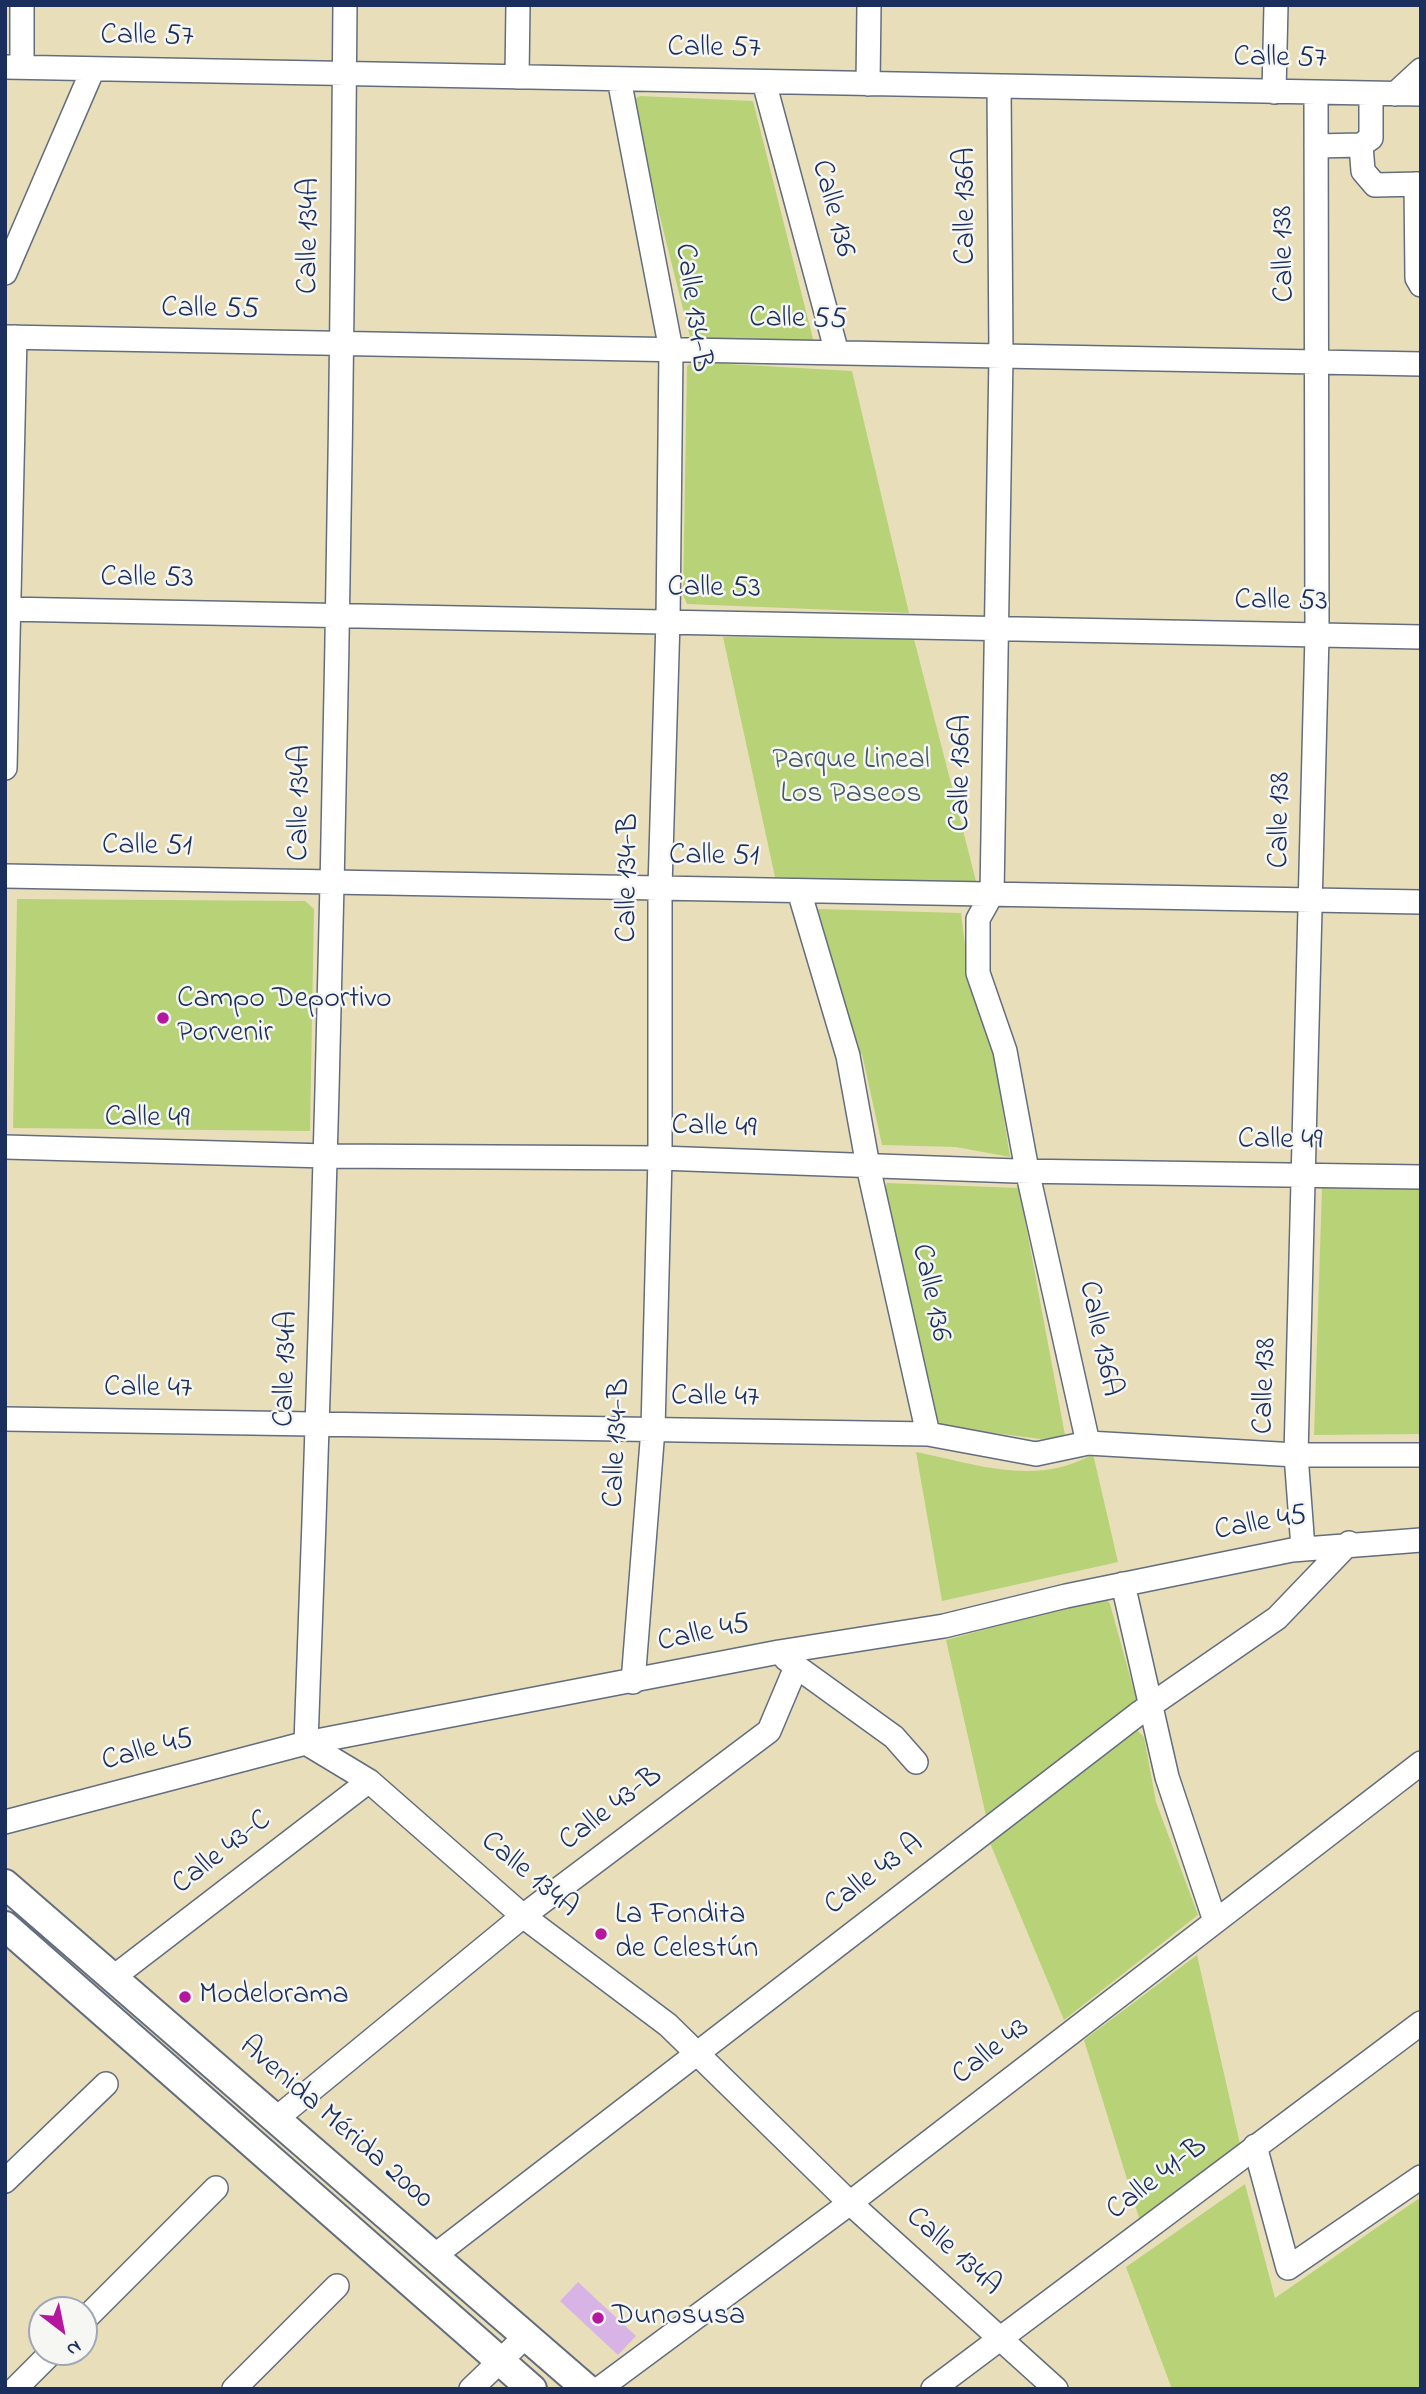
<!DOCTYPE html>
<meta charset="utf-8">
<style>
body{margin:0}
#map{position:relative;width:1426px;height:2394px;overflow:hidden;background:#e8dfba;font-family:"Indie Flower",sans-serif}
canvas{display:block}
.frame{position:absolute;inset:0;border:7px solid #1b2f5e;pointer-events:none}
.north{position:absolute;left:28px;top:2296px;width:70px;height:70px;box-sizing:border-box;background:#f6f6f2;border:2px solid #9ea6b7;border-radius:50%;rotate:148deg;font-size:19px;font-weight:700;line-height:28px;text-align:center;color:#1b2f5e}
.north::after{content:'';display:block;margin:auto;width:24px;height:32px;background:#b5179e;clip-path:polygon(50% 0,100% 100%,50% 72%,0 100%)}
</style>
<div id="map">
<canvas width="1426" height="2394"></canvas>
<div class="frame"></div>
<div class="north">N</div>
</div>
<script>
const ctx = document.querySelector('canvas').getContext('2d');
ctx.lineJoin = 'round';
function paint(path, color) {
  ctx.fillStyle = color;
  ctx.fill(path, 'evenodd');
}
function stroke(path, color, width, dash) {
  ctx.strokeStyle = color;
  ctx.lineWidth = width;
  ctx.lineCap = dash ? 'butt' : 'round';
  ctx.setLineDash(dash || []);
  ctx.stroke(path);
}
function drawText(font, color, halo, rows, align = 'center') {
  ctx.font = font + ' "Indie Flower",sans-serif';
  ctx.lineWidth = 5;
  ctx.setLineDash([]);
  ctx.textBaseline = 'middle';
  ctx.strokeStyle = halo;
  ctx.fillStyle = color;
  for (const [text, x, y, turn = 0] of rows) {
    ctx.save();
    ctx.translate(x, y);
    ctx.rotate((+turn || 0) * Math.PI / 180);
    ctx.textAlign = isNaN(turn) ? turn : align;
    if (halo) ctx.strokeText(text, 0, 0);
    ctx.fillText(text, 0, 0);
    ctx.restore();
  }
}
const green = new Path2D(`
 M640,96L753,101L815,347L692,345L632,105L634,99Z
 M692,362L852,371L909,613L687,604L683,595L687,366Z
 M723,637L914,639L977,885L775,877Z
 M17,899L305,901L314,909L310,1131L13,1128Z
 M818,909L961,913L969,977L993,1049L1010,1157L956,1147L882,1145L862,1054L858,1055L817,912Z
 M887,1183L1019,1188L1065,1435L1063,1437L1041,1439L939,1426L885,1189Z
 M1322,1188L1421,1189V1434L1314,1435Z
 M916,1452C976,1464 1036,1487 1093,1454L1118,1562L942,1601Z
 M1105,1597L1110,1604L1137,1702L986,1816L946,1640Z
 M1137,1730L1144,1737L1156,1802L1198,1915L1064,2020L990,1843Z
 M1197,1955L1240,2144L1140,2221L1084,2040Z
 M1245,2184L1275,2298L1421,2197V2389H1172L1126,2267Z`);
const building = new Path2D(`
 M578,2282L636,2336L618,2355L560,2301Z`);
const minor = new Path2D(`
 M5,67L1421,94
 M22,67V5
 M517,77L518,5
 M619,79L671,350L668,620L660,888V1158L653,1429L633,1682
 M764,82L837,353
 M868,84L869,5
 M999,86L1001,356L992,894L978,919V973L1005,1051L1027,1170L1088,1443
 M1274,92L1276,5
 M1371,94V138L1361,145L1363,171L1375,185L1421,184
 M1395,94L1421,70
 M1316,146L1361,145
 M1416,184L1417,278L1421,285
 M5,273L93,69
 M5,337L1421,364
 M5,609L1421,637
 M5,768L15,337
 M5,876L1421,902
 M799,891L848,1056L868,1166L928,1434
 M5,1147L326,1156L660,1158L1016,1171L1421,1177
 M5,1419L928,1434L1036,1454L1088,1443L1296,1455H1421
 M1303,1548L1296,1455L1317,635L1316,92
 M1123,1584L1167,1777L1215,1921
 M786,1659L894,1737L916,1762
 M306,1743C328,1164 341,585 345,5
 M306,1743L369,1781L523,1916L668,2025L850,2203L1056,2389
 M5,1822L306,1743L779,1652L944,1626L1066,1596L1292,1550L1421,1540
 M115,1976L369,1781
 M277,2118L523,1916L769,1731L796,1667
 M1255,2146L1288,2268L1421,2177
 M5,2181L106,2084
 M434,2256L1138,1714L1277,1618L1349,1543
 M84,2320L216,2188
 M15,2389L52,2352
 M234,2389L337,2286
 M471,2389L526,2336
 M599,2389L850,2203L1421,1763
 M933,2389L1421,2023`);
const major = new Path2D(`
 M5,1884L587,2389
 M5,1926L532,2389`);
const markers = [
 [163,1018,7,"#b5179e"],
 [601,1934,7,"#b5179e"],
 [185,1997,7,"#b5179e"],
 [598,2318,7,"#b5179e"]
];
const streetNames = [
 ["Calle 57",147,38,1],
 ["Calle 57",714,50,1],
 ["Calle 57",1280,60,1],
 ["Calle 136A",968,206,-90],
 ["Calle 136",831,209,75],
 ["Calle 134A",311,236,-89],
 ["Calle 138",1286,254,-91],
 ["Calle 134-B",691,308,82],
 ["Calle 55",210,311,1],
 ["Calle 55",798,321,1],
 ["Calle 53",147,580,1],
 ["Calle 53",714,590,1],
 ["Calle 53",1281,603,1],
 ["Calle 136A",963,773,-89],
 ["Calle 134A",302,803,-89],
 ["Calle 138",1282,820,-89],
 ["Calle 51",147,848,1],
 ["Calle 51",714,858,1],
 ["Calle 134-B",630,878,-89],
 ["Calle 49",147,1120,1],
 ["Calle 49",714,1129,2],
 ["Calle 49",1280,1142,1],
 ["Calle 136",929,1293,78],
 ["Calle 136A",1098,1339,78],
 ["Calle 134A",288,1369,-88],
 ["Calle 138",1267,1386,-88],
 ["Calle 47",148,1390,1],
 ["Calle 47",715,1399,1],
 ["Calle 134-B",619,1443,-87],
 ["Calle 45",1261,1525,-10],
 ["Calle 45",704,1635,-12],
 ["Calle 45",148,1752,-15],
 ["Calle 43-B",612,1810,-37],
 ["Calle 43-C",223,1854,-38],
 ["Calle 134A",528,1876,40],
 ["Calle 43 A",875,1876,-37],
 ["Calle 43",992,2053,-38],
 ["Avenida Mérida 2000",335,2124,41],
 ["Calle 41-B",1158,2180,-37],
 ["Calle 134A",952,2253,42]
];
const parkNames = [
 ["Parque Lineal",851,762],
 ["Los Paseos",851,796]
];
const poiNames = [
 ["Campo Deportivo",177,1001],
 ["Porvenir",177,1035],
 ["La Fondita",615,1917],
 ["de Celestún",615,1951],
 ["Modelorama",199,1997],
 ["Dunosusa",612,2318]
];
paint(green, '#b8d278');
paint(building, '#d8b3e6');
stroke(minor, '#636d7e', 26);
stroke(major, '#636d7e', 32);
stroke(minor, '#fff', 23);
stroke(major, '#fff', 28);
for (const [x, y, r, color] of markers) {
  const dot = new Path2D();
  dot.arc(x, y, r, 0, 2 * Math.PI);
  ctx.fillStyle = color;
  ctx.fill(dot);
  stroke(dot, '#f6f6f2', 2.5);
}
drawText('30px', '#1b2f5e', '#f6f6f2', streetNames);
drawText('30px', '#425864', '#f6f6f2', parkNames);
drawText('30px', '#1b2f5e', '#f6f6f2', poiNames, 'left');
</script>
